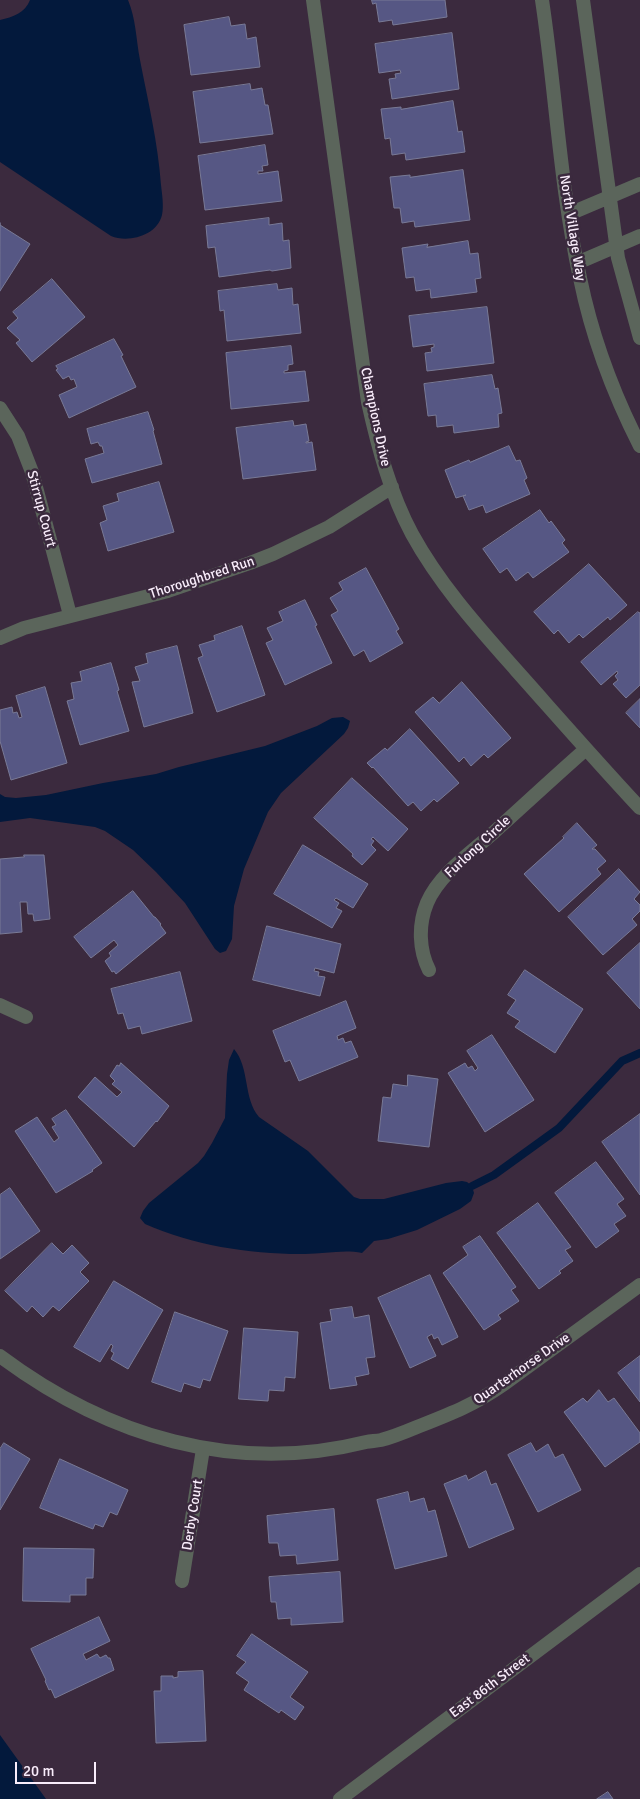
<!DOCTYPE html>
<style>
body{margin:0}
#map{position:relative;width:640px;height:1799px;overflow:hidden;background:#3b2a3e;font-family:Signika,sans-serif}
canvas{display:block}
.scale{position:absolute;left:15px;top:1762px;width:81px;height:22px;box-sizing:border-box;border:2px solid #f9edfb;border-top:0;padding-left:6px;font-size:15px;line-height:18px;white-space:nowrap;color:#f9edfb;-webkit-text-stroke:4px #3b2a3e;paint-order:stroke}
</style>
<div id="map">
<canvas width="640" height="1799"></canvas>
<div class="scale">20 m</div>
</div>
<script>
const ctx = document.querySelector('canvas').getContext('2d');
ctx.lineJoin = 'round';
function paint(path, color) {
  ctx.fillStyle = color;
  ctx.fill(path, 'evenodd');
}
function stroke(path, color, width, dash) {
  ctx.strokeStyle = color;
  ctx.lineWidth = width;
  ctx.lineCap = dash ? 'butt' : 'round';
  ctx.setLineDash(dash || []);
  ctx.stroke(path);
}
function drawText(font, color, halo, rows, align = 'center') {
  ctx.font = font + ' Signika,sans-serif';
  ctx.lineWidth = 5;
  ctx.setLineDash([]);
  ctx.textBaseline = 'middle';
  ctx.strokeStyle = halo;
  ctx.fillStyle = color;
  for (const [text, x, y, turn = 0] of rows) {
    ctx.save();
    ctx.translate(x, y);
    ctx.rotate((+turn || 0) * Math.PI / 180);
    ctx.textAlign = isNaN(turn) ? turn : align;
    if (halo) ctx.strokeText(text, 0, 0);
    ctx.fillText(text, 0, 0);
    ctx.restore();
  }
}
const water = new Path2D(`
 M30,0H128C136,19 136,39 140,60C148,101 158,143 161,185C162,194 164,206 162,215C157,236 128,243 111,236L0,162V20C13,17 25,13 30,0Z
 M343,717L350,721L348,728L344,734L281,793L268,812L244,869L234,906L232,939L226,951L220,953L215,949L185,903L156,872L133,850L105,831L95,827L30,818L0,822V794L5,797L16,798L46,795L103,783L156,774L179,767L265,746L317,726L332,718Z
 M234,1049C250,1068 243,1098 259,1117L308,1151L354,1197L360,1199H384L446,1183L462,1181L467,1182L472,1186L474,1193L471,1201L460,1209L417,1230L388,1239L374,1241L362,1253C341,1249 321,1255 300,1254C249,1254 192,1245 145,1224L140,1218L143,1211L149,1203L198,1163L204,1156L212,1143L225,1118L227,1074L229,1060Z
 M0,1735L46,1799H0Z`);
const stream = new Path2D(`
 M472,1186L494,1175L559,1128L622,1061L640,1053`);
const building = new Path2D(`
 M372,0H445L447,17L393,25L392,20L379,22L376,3L373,4Z
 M229,17L231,26L245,24L247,39L256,37L260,67L191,75L184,25Z
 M452,33L459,89L392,99L389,79L396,78L395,74L401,73L400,70L379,73L375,44Z
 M250,84L251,90L262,88L265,105H268L273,134L200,143L193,92Z
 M453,101L458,132L462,131L465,152L406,160L405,153L392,155L390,138L385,139L381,109L401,107V109Z
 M265,145L268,165L262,166L263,171H258V174L278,171L282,201L205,210L198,156Z
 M463,170L470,220L415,227L414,221L402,223L400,208H394L390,177L410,175V177Z
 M269,218V225L282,223L283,241L289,240L291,268L272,271L270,270L219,277L215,247L208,248L206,226Z
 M0,223V225L30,244L0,291Z
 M468,241L470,254L478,253L481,278L475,279L477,292L431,298L430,289L416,291L414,277L406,278L402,248L428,244L427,247Z
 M52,279L85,317L32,362L16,343L20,340L7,328L18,318L13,312Z
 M277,284L278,290L292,288L293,305L298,304L301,333L227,341L224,310L220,311L218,291Z
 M487,307L494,363L427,371L425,353L432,352L431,348L434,347V344L413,347L409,316Z
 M114,339L123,355L121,356L136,387L69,418L59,395L77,387L74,379L71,380L69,376L63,379L56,370L58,369L56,366Z
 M291,346L293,364L288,365V370L284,371V373L305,371L309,401L231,409L226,353Z
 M492,375L495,389L498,388L502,413L498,414L499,427L454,433L453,425L437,427L436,415L428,416L424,384Z
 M148,412L154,430L153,431L162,464L92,483L85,459L104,453L102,446H100L98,442L91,444L87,429Z
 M293,421L294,426L306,424L309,441L306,442V443L312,442L316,470L243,479L236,428Z
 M509,446L516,461L520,460L527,478L524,480L530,494L486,513L483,505L469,510L463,496L466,495L456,498L445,470L469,460L470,462Z
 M159,482L174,532L108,551L100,523L107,520L103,506L119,501L117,494Z
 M540,510L549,523L551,521L565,540L562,543L569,552L533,578L528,572L516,581L507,568L500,573L483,549Z
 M589,564L627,605L610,620L608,617L583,638L579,634L569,643L558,630L554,634L534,612Z
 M366,568L399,629L396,631L403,643L370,662L364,650L354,656L331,615L338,611L330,598L343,590L339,583Z
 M305,600L317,625L315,626L332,663L285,685L266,643L273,640L267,628L283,621L279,612Z
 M638,612L640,613V685L626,698L613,684L618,680L615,676L618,673L617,671L601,685L581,662Z
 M242,626L265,695L217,712L198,658L203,656L199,645L215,640L214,636Z
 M177,646L193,713L144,727L132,682L140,681L135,667L148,663L146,654Z
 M111,663L119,690L117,691L129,731L80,745L67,701L74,699L71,683L82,681L80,672Z
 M462,682L511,738L488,758L484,754L471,766L464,757L459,762L415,712L433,697L439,703Z
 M45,687L67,763L11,780L0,741V710L12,707L13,713L17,712L19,718L22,717L16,696Z
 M640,699V728L626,713Z
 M410,729L459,783L437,802L434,799L421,811L413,802L408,806L373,767L372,768L367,763L385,748L387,750Z
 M352,778L408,829L388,851L373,837L371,839L374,841L371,845L376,850L362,865L352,856L353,854L314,818Z
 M577,823L597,845L592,849H595L606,861L597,869L601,874L559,912L524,874L564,838L563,837Z
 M303,845L368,884L353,908L336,898L334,900L339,903L336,908L342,911L332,928L274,894Z
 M24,855H44L50,919L34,921L33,914H28L27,902H20L22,932L0,934V859L24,857Z
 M619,869L640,892L634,899L640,905V911L632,919L637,925L603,955L568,917Z
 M133,891L154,917H155L161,924L160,925L166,933L116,974L114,971L112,972L105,961L111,956L109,953L118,945L114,940L91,958L74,937Z
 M267,926L341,944L334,973L315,968L314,971L319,972L318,976L325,977L320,996L253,980Z
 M640,943V1009L607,973Z
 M525,970L583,1009L555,1053L515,1027L520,1021L507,1013L516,1000L508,995Z
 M180,972L192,1021L142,1034L140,1026L128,1029L123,1013L118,1014L111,989Z
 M346,1001L356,1028L337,1036L338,1040L343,1038L345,1043L351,1041L358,1057L299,1081L290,1060L285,1062L273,1031Z
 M492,1035L534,1100L485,1132L448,1073L465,1063L468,1068L472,1066L475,1071L478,1068L467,1051Z
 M121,1063L169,1106L157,1122L156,1121L134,1147L78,1097L95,1077L117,1097L122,1092L112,1084L115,1081L110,1076L117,1065L119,1066Z
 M408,1075L438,1079L429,1147L378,1141L383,1097L391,1098L393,1084L407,1086Z
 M66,1110L102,1163L92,1170L93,1171L56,1193L15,1131L37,1117L54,1142L59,1138L52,1127L56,1125L52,1119Z
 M640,1114V1195L602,1142Z
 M596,1162L624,1199L617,1204L626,1216L614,1224L619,1231L596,1248L555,1193Z
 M10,1188L40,1231L0,1259V1195Z
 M538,1203L571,1247L565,1250L573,1261L559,1271L561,1273L539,1289L497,1233Z
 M480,1236L516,1287L511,1290L519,1301L498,1315L501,1319L484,1330L443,1273L468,1255L463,1247Z
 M52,1243L63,1254L72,1245L89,1263L80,1272L89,1281L59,1311L53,1306L43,1317L32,1306L27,1312L5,1291Z
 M430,1275L458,1337L442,1345L438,1337L434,1339L432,1334L427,1337L436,1356L410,1368L378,1298Z
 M114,1281L163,1310L128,1369L111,1359L114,1353L111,1351L113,1346L111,1344L100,1362L74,1347Z
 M352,1307L354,1318L369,1315L375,1357L366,1358L369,1374L355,1377L357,1385L330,1389L320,1323L332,1321L330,1310Z
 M175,1312L228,1331L210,1381L203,1379L200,1388L184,1383L181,1392L152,1382Z
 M244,1328L298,1332L295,1378L285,1377L284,1391L269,1390L268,1401L239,1399Z
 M640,1356V1402L618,1373Z
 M599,1390L608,1402L614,1398L640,1433V1442L605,1467L564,1412L583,1398L587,1402Z
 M4,1443L30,1459L0,1510V1449Z
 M531,1443L536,1452L548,1444L555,1458L563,1454L581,1490L538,1512L508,1455Z
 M60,1459L128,1490L117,1515L110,1512L103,1527L95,1524L93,1529L40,1508Z
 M486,1471L491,1485L496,1483L514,1529L469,1548L444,1484L466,1475L468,1480Z
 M408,1492L410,1502L424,1498L428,1512L435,1510L447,1556L395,1569L377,1500Z
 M334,1509L338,1560L297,1564L296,1555L280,1556L278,1543H269L267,1516Z
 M24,1548L94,1549L93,1578H86V1595H70V1602L23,1601Z
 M340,1572L343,1622L291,1625V1618L278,1619L276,1602H271L269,1577Z
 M99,1617L110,1641L83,1654L86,1660L97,1654L100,1658L106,1655L108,1658H110L114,1670L55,1698L51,1689L49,1690L45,1681L46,1680L31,1649Z
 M252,1634L308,1672L290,1697L304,1707L295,1720L281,1710L279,1713L244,1690L249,1682L236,1673L246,1662L237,1656Z
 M203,1671L206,1741L156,1743L154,1691H161V1676H173V1678L178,1677V1672Z
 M608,1792L613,1799H597Z`);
const minor = new Path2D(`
 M313,0L368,402C378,447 390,493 412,534C440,585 478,627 516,670C557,716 598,763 640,808
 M542,0C556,93 560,187 580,278C592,337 613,393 640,446
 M583,0L618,258L640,338
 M569,214L640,184
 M577,263L640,236
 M0,408L18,436L32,472L70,615
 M0,638L24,628L168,591L250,563L273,554L329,527L392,487
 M429,970C419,950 418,925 427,903C439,875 469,854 492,834C523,806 554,777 586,749
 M0,1005L26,1017
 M0,1356C107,1436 234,1475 366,1442C371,1441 376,1441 381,1440C393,1437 405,1432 417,1427C450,1414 474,1405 504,1384L640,1285
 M182,1581L203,1449`);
const tertiary = new Path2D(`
 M340,1799L640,1574`);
const streetNames = [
 ["North Village Way",572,228,81],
 ["Champions Drive",375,417,78],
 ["Stirrup Court",41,509,75],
 ["Thoroughbred Run",202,578,-18],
 ["Furlong Circle",478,847,-43],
 ["Quarterhorse Drive",522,1369,-35],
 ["Derby Court",193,1515,-81],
 ["East 86th Street",490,1686,-37]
];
paint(water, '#03193c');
stroke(stream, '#03193c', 8);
paint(building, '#565784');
stroke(building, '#797a96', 1);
stroke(minor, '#5b655b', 14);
stroke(tertiary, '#5b655b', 14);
drawText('14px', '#f9edfb', '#3b2a3e', streetNames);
</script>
